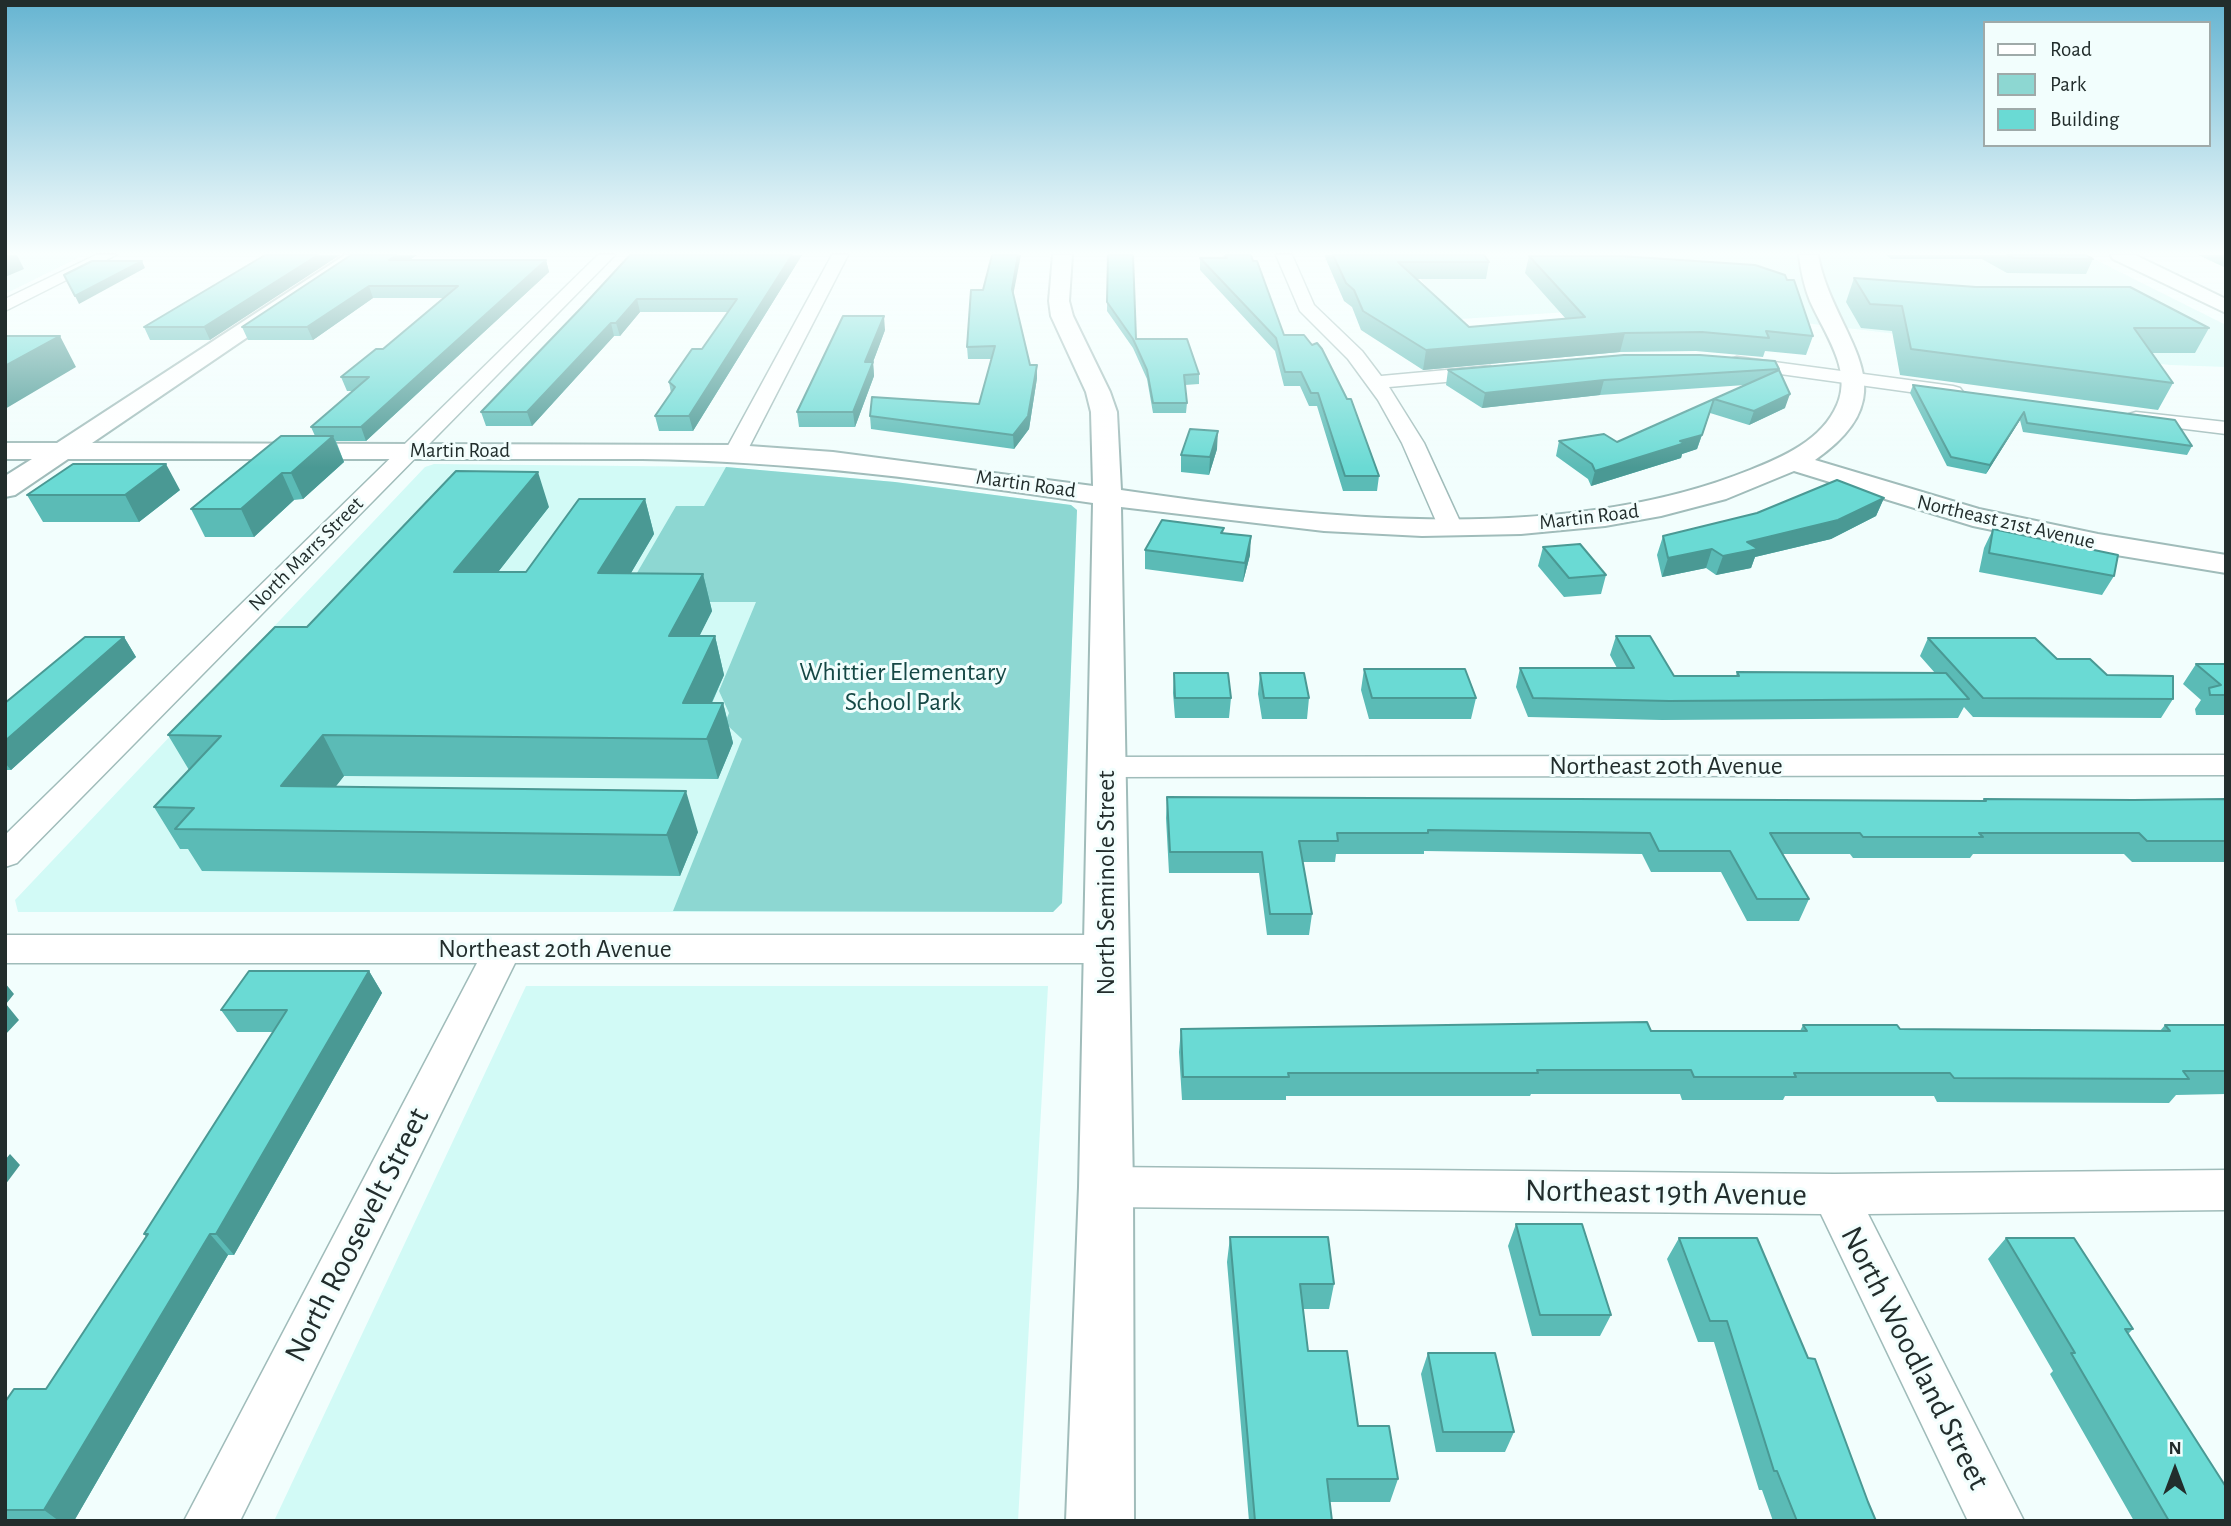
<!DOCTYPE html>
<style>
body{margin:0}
#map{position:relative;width:2231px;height:1526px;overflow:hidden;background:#f2fefd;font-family:"Alegreya Sans",sans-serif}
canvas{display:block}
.frame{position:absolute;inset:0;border:7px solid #222d2c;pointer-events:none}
.legend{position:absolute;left:1983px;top:21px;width:228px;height:126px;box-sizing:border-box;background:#f2fefd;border:2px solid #9faaa9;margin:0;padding:9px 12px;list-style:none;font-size:21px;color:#222d2c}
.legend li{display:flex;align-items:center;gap:14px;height:35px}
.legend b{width:35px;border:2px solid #9faaa9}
.north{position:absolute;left:2140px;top:1435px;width:70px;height:70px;-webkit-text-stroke:5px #f2fefd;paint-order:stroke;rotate:0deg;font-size:19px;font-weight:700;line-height:28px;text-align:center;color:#222d2c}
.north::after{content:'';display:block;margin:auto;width:24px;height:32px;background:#222d2c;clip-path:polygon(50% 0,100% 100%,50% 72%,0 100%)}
</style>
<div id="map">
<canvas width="2231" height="1526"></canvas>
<div class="frame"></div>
<ul class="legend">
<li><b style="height:9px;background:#fff"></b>Road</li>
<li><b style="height:19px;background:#8dd7d2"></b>Park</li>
<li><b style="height:19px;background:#6adad4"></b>Building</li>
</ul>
<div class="north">N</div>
</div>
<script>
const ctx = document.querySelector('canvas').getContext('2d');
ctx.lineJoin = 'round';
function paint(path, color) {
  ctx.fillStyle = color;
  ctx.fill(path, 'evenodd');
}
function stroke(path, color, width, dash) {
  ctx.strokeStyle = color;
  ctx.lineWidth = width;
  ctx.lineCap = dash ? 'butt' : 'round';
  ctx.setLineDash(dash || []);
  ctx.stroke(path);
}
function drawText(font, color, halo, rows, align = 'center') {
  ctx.font = font + ' "Alegreya Sans",sans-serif';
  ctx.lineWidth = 6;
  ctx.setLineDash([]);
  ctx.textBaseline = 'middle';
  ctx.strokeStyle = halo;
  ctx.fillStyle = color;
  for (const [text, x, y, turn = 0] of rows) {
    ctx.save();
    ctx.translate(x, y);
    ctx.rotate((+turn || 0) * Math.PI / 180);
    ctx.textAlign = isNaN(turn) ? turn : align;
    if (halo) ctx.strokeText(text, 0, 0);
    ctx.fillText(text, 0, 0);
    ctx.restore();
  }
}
const built = new Path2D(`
 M5,255H84L5,294Z
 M1406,255H2086L2226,325V367L2170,365L2056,353L1762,318L1614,309L1461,319L1424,284Z
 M434,464L726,467L895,482L1071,505L1077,510L1062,903L1053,912H18L15,900L425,467Z
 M526,986H1048L1018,1521H274Z`);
const green = new Path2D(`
 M726,467L895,482L1071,505L1077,510L1062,903L1053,912L673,911L742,739L725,723L729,713L719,691L756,602H620L676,506H704Z`);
const street = new Path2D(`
 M96,255H116L5,311V299Z
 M598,255H615L17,863L5,867V835Z
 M832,255H848L746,453L743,458H727L724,453Z
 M1276,255H1292L1314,305L1362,351L1381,376L1490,366L1500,372L1490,378L1389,387L1424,443L1463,528L1460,533L1451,535L1442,533L1439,528L1402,443L1378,400L1348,359L1300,311Z
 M1737,357L1953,386L1960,388L1963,392L1960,396L1953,398L1730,367L1727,363L1730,359Z
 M2136,412L2226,422V434L2129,422L2126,418L2129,414Z
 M2226,755V775L1105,777L1094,774L1089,767L1094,760L1105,757Z
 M5,935H1106L1119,939L1125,949L1119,959L1106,963H515L240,1521H184L477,963H5Z
 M1106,1167L1834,1174L2226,1170V1210L1868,1214L2024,1521H1968L1821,1214L1106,1207L1090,1201L1084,1187L1090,1173Z`);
const secondary = new Path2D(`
 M345,255H368L92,443L735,445L833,452L1093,486L1091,412L1086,392L1051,316L1049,301L1053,255H1072L1069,301L1073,316L1110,392L1117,412L1121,490C1319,519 1561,546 1750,470C1783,457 1822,440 1837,405C1853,370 1824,333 1810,301C1804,286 1801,271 1799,255H1818C1833,338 1916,390 1815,460L1979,509L2098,534L2226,555V573L2098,552L1973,526L1794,471L1726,499L1661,516L1605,526L1521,534L1422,536L1324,531L1121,507L1133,1187L1134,1521H1066L1079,1187L1093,503C943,481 794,461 642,459H68L15,495L5,497V476L32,459H5V443H57Z
 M2111,255H2135L2226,299V313L2113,259Z`);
const wall = new Path2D(`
 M265,255L210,340H150L144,327Z
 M802,255L693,431H659L655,416L671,393L669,382L702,349L728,312H640L620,336H614L532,426H486L481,412L582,307Z
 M1108,255L1136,339L1199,374V384L1185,385L1187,403L1186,413H1153L1147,379L1133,348L1107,311Z
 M1223,255H1251L1284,335L1379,476L1377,491H1343L1317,406H1309L1300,386H1284L1275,351L1200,270V258H1224Z
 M1324,255H1484L1489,262L1486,279H1417L1469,327L1566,319L1525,273L1529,256L1813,336L1806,355L1765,351L1763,357L1696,351L1620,352L1423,370L1361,330L1352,307L1344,301Z
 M1886,255H2086L2093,259L2086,274L2007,273L1982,259H1891Z
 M2198,255H2226V268Z
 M410,260H546L549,272L366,441H336L344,462L303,499L294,500L254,537H205L191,509L315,436L311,427L353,391H347L341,377L383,349L444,298H373L313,340H248L242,327Z
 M1854,278L2209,328L2195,353H2152L2173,383L2158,410L1900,375L1892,331L1861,328L1846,302Z
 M1013,296L1030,365H1037V378L1029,429L1014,449L871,429L870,416L979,404L992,359H968L967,347Z
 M885,330L873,362L874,376L855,427H799L797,412Z
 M1779,369L1785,408L1749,425L1710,413L1697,449L1682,454L1681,458L1591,486L1588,479L1556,456L1559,441L1617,442L1745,385L1600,395L1482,408L1446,385L1448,370Z
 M1913,385L2192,446L2187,455L2023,432L2020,420L1986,474L1947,466L1910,393Z
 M1217,449L1209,475L1181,472V455Z
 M180,490L139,522H43L27,495Z
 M1884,498L1876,516L1831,539L1755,557L1751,568L1716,575L1706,568L1662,577L1657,555L1663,536Z
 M645,499L654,534L631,573L703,574L712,611L699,636H715L724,675L712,703H723L733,743L718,779L344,776L335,787L698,832L680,876L202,871L188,849H180L154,807L189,770L168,735L307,627L549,507L498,572H526Z
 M1224,528L1223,533L1250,555L1243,582L1145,569V550Z
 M1993,529L2114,576L2102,595L1979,572L1984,548Z
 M1543,547L1606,575L1601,594L1564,597L1538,566Z
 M1616,636L1674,676H1736L1737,672L1935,673L1920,656L1928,638L2057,659L2107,675L2173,699L2161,718L1973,717L1964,707L1958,718L1662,720L1528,717L1516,687L1520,668H1617L1610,655Z
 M124,637L136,657L11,770H5V703Z
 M2196,664H2226V715H2196L2195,709L2201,700L2183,684Z
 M1364,669L1476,698L1471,719H1369L1361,690Z
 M1174,673L1231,698L1229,718H1175L1173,693Z
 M1260,673L1309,698L1307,719H1262L1258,694Z
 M1167,797L1983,801L1984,799L2133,800L2226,799V862H2132L2124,854H1973L1970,858H1853L1850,854H1782L1809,899L1799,921H1747L1721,872H1651L1642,854L1424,851V854H1336L1335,862H1303L1312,914L1309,935H1267L1259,873H1169L1166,818Z
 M369,971L382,993L234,1255H228L74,1521H5V1402L46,1389L146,1237L144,1234L273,1032H237L221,1010Z
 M1803,1025L1900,1029L2160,1031L2165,1025H2226V1094L2176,1095L2169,1103L1937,1102L1934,1096H1785L1783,1100H1682L1680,1094H1531L1530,1096H1286V1100H1182L1179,1052L1181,1029L1800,1031Z
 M1516,1224L1611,1315L1600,1336H1532L1508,1246Z
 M1230,1237L1334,1284L1329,1309H1303L1308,1351L1358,1426L1398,1479L1390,1502H1330L1332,1521H1249L1227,1262Z
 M1679,1238L1868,1502L1876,1521H1773L1762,1490H1759L1714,1342H1698L1667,1259Z
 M2006,1238L2133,1329L2128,1334L2226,1521H2134L2050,1374L2053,1371L1988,1259Z
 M1428,1353L1514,1432L1505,1452H1436L1421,1374Z`);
const shadedWall = new Path2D(`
 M5,255H17L24,269L5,277Z
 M318,255H340L210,340L204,327Z
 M397,255H417L393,272L389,260Z
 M792,255H802L693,431L689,416Z
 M1018,255H1021L1012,301V289Z
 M546,260L549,272L366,441L361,427Z
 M142,261L145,268L79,304L75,296Z
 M369,286L373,298L313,340L307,327Z
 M637,299L640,312L620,336L616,323Z
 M884,316L885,330L873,362L874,376L855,427L853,412L865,362Z
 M611,323L614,336L532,426L527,412Z
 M1625,333L1620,352L1423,370L1426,350Z
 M60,336L76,367L5,409V366Z
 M1037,365V378L1029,429L1014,449L1013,435Z
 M1604,380L1600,395L1482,408L1485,393Z
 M1790,394L1785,408L1749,425L1754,411Z
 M1714,399L1697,449L1682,454L1681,458L1591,486L1595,471Z
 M2024,412L2020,420L1986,474L1990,465Z
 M1218,431L1217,449L1209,475L1210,457Z
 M333,436L344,462L303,499L291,473Z
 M166,464L180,490L139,522L125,495Z
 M538,472L549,507L469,609L454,572Z
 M282,473L294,500L254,537L241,509Z
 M1884,498L1876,516L1831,539L1755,557L1751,568L1716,575L1723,556L1747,542Z
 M645,499L654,534L609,610L598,573Z
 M1251,536L1250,555L1243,582L1245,563Z
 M1712,549L1706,568L1662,577L1668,558Z
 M703,574L712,611L680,675L669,636Z
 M715,636L724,675L695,739L683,703Z
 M124,637L136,657L11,770L5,763V741Z
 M723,703L733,743L718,779L707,739Z
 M323,735L344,776L304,827L281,786Z
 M686,791L698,832L680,876L667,835Z
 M369,971L382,993L234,1255L216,1234Z
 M5,983L14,994L6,1004L19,1020L5,1035Z
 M10,1154L20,1165L5,1185V1160Z
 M210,1234L228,1255L74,1521H59L44,1510Z`);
const building = new Path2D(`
 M265,255H318L204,327H144Z
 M351,255H397L389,260H546L361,427H311L369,377H341L376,349H383L458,286H369L307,327H242Z
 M630,255H792L689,416H655L675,387L669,382L692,349H702L737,299H637L616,323H611L527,412H481L582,307Z
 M992,255H1018L1012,289L1030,365H1037L1028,416L1013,435L870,416L872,397L979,404L995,346L967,347L971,290H983Z
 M1108,255H1133L1136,339H1187L1199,374L1184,375L1187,403H1153L1147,370L1133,339L1107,302Z
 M1226,255H1251L1253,261H1257L1284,335H1304L1312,345L1317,343L1322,349L1347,399H1351L1379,476H1345L1318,393H1311L1301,372H1285L1276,338L1200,258H1227Z
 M1333,255H1484L1489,262H1398L1469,327L1585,317L1529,256H1621L1755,265L1785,275L1787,280H1794L1813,336L1766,331L1769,338L1702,332L1625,333L1426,350L1363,311L1354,290L1346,283Z
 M2007,255H2086L2093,259L2014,258Z
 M92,261H142L75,296L64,275Z
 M1854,278L1976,287H2130L2209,328H2134L2173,383L1911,349L1902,306L1870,304Z
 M843,316H884L865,362H873L853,412H797Z
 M5,336H60L5,366Z
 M1624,355H1700L1775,361L1779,369L1604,380L1485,393L1448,370Z
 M1779,370L1790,394L1754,411L1714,399L1702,435L1680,441L1685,443L1595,471L1592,464L1559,441L1604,434L1617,442Z
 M1913,385L2175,420L2192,446L2027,423L2024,412L1990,465L1951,457Z
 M1190,429L1218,431L1210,457L1181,455Z
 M281,436H333L291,473H282L241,509H191Z
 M73,464H166L125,495H27Z
 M456,471L538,472L454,572H526L579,499H645L598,573L703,574L669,636H715L683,703H723L707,739L323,735L281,786L686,791L667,835L175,829L194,808L154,807L221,736L168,735L275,627H307Z
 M1837,480L1884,498L1838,520L1747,542L1758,549L1723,556L1712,549L1668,558L1663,536L1757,513Z
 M1162,520L1224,528L1221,533L1251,536L1245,563L1145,550Z
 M1993,529L2118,555L2114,576L1989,553Z
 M1580,544L1606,575L1569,578L1543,547Z
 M1616,636H1650L1674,676H1739L1737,672L1946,673L1969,699L1669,701L1533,698L1520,668H1634Z
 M85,637H124L5,741V703Z
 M1928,638H2035L2057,659H2090L2107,675L2173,676V699L1983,698Z
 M2196,664H2226V695H2210L2209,688L2221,685Z
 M1364,669H1465L1476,698H1372Z
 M1174,673H1228L1231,698H1175Z
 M1260,673H1304L1309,698H1264Z
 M1167,797L1986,801L1984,799L2133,800L2226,799V841H2147L2139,833H1979L1983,837H1863L1860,833H1770L1809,899H1757L1730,851H1659L1650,833L1428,830V833H1337L1338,841H1299L1312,914H1270L1262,852H1170Z
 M249,971H369L216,1234H210L44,1510H5V1402L14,1389H46L148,1234H144L287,1010H221Z
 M1647,1022L1651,1031H1807L1803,1025H1897L1900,1029L2170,1031L2165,1025H2226V1071H2183L2189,1079L1954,1078L1950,1073H1794L1796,1077H1694L1691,1070H1537L1538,1073H1288L1289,1077H1183L1181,1029Z
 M1516,1224H1582L1611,1315H1540Z
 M1230,1237H1328L1334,1284H1300L1308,1351H1347L1358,1426H1389L1398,1479H1327L1332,1521H1255Z
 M1679,1238H1757L1808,1358L1815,1359L1868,1502L1876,1521H1797L1777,1471H1774L1727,1321H1710Z
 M2006,1238H2074L2133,1329H2125L2226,1487V1521H2169L2071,1353H2075Z
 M1428,1353H1495L1514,1432H1443Z`);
const farStreetnames = [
 ["Martin Road",460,451],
 ["Martin Road",1026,484,8],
 ["Martin Road",1589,517,-7],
 ["Northeast 21st Avenue",2006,522,13],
 ["North Marrs Street",306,554,-45]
];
const parkNames = [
 ["Whittier Elementary",903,672],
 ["School Park",903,702]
];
const streetNames = [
 ["Northeast 20th Avenue",1666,766],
 ["North Seminole Street",1106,883,-90],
 ["Northeast 20th Avenue",555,949]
];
const nearStreetnames = [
 ["Northeast 19th Avenue",1666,1193,1],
 ["North Roosevelt Street",357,1235,-63],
 ["North Woodland Street",1915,1358,63]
];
paint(built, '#d2faf6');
paint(green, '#8dd7d2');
stroke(street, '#a0bcba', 3);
stroke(secondary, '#a0bcba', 4);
paint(street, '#fff');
paint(secondary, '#fff');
paint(wall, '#5bbbb6');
paint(shadedWall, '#4a9994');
paint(building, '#6adad4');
stroke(building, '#4a9994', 2);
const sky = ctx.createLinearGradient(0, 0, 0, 468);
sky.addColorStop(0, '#65b4d1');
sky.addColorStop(0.54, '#f9fffe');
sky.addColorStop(1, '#f9fffe00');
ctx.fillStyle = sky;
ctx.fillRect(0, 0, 2231, 468);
drawText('21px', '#222d2c', '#f2fefd', farStreetnames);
drawText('26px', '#154845', '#f2fefd', parkNames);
drawText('26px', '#222d2c', '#f2fefd', streetNames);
drawText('32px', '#222d2c', '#f2fefd', nearStreetnames);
</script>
